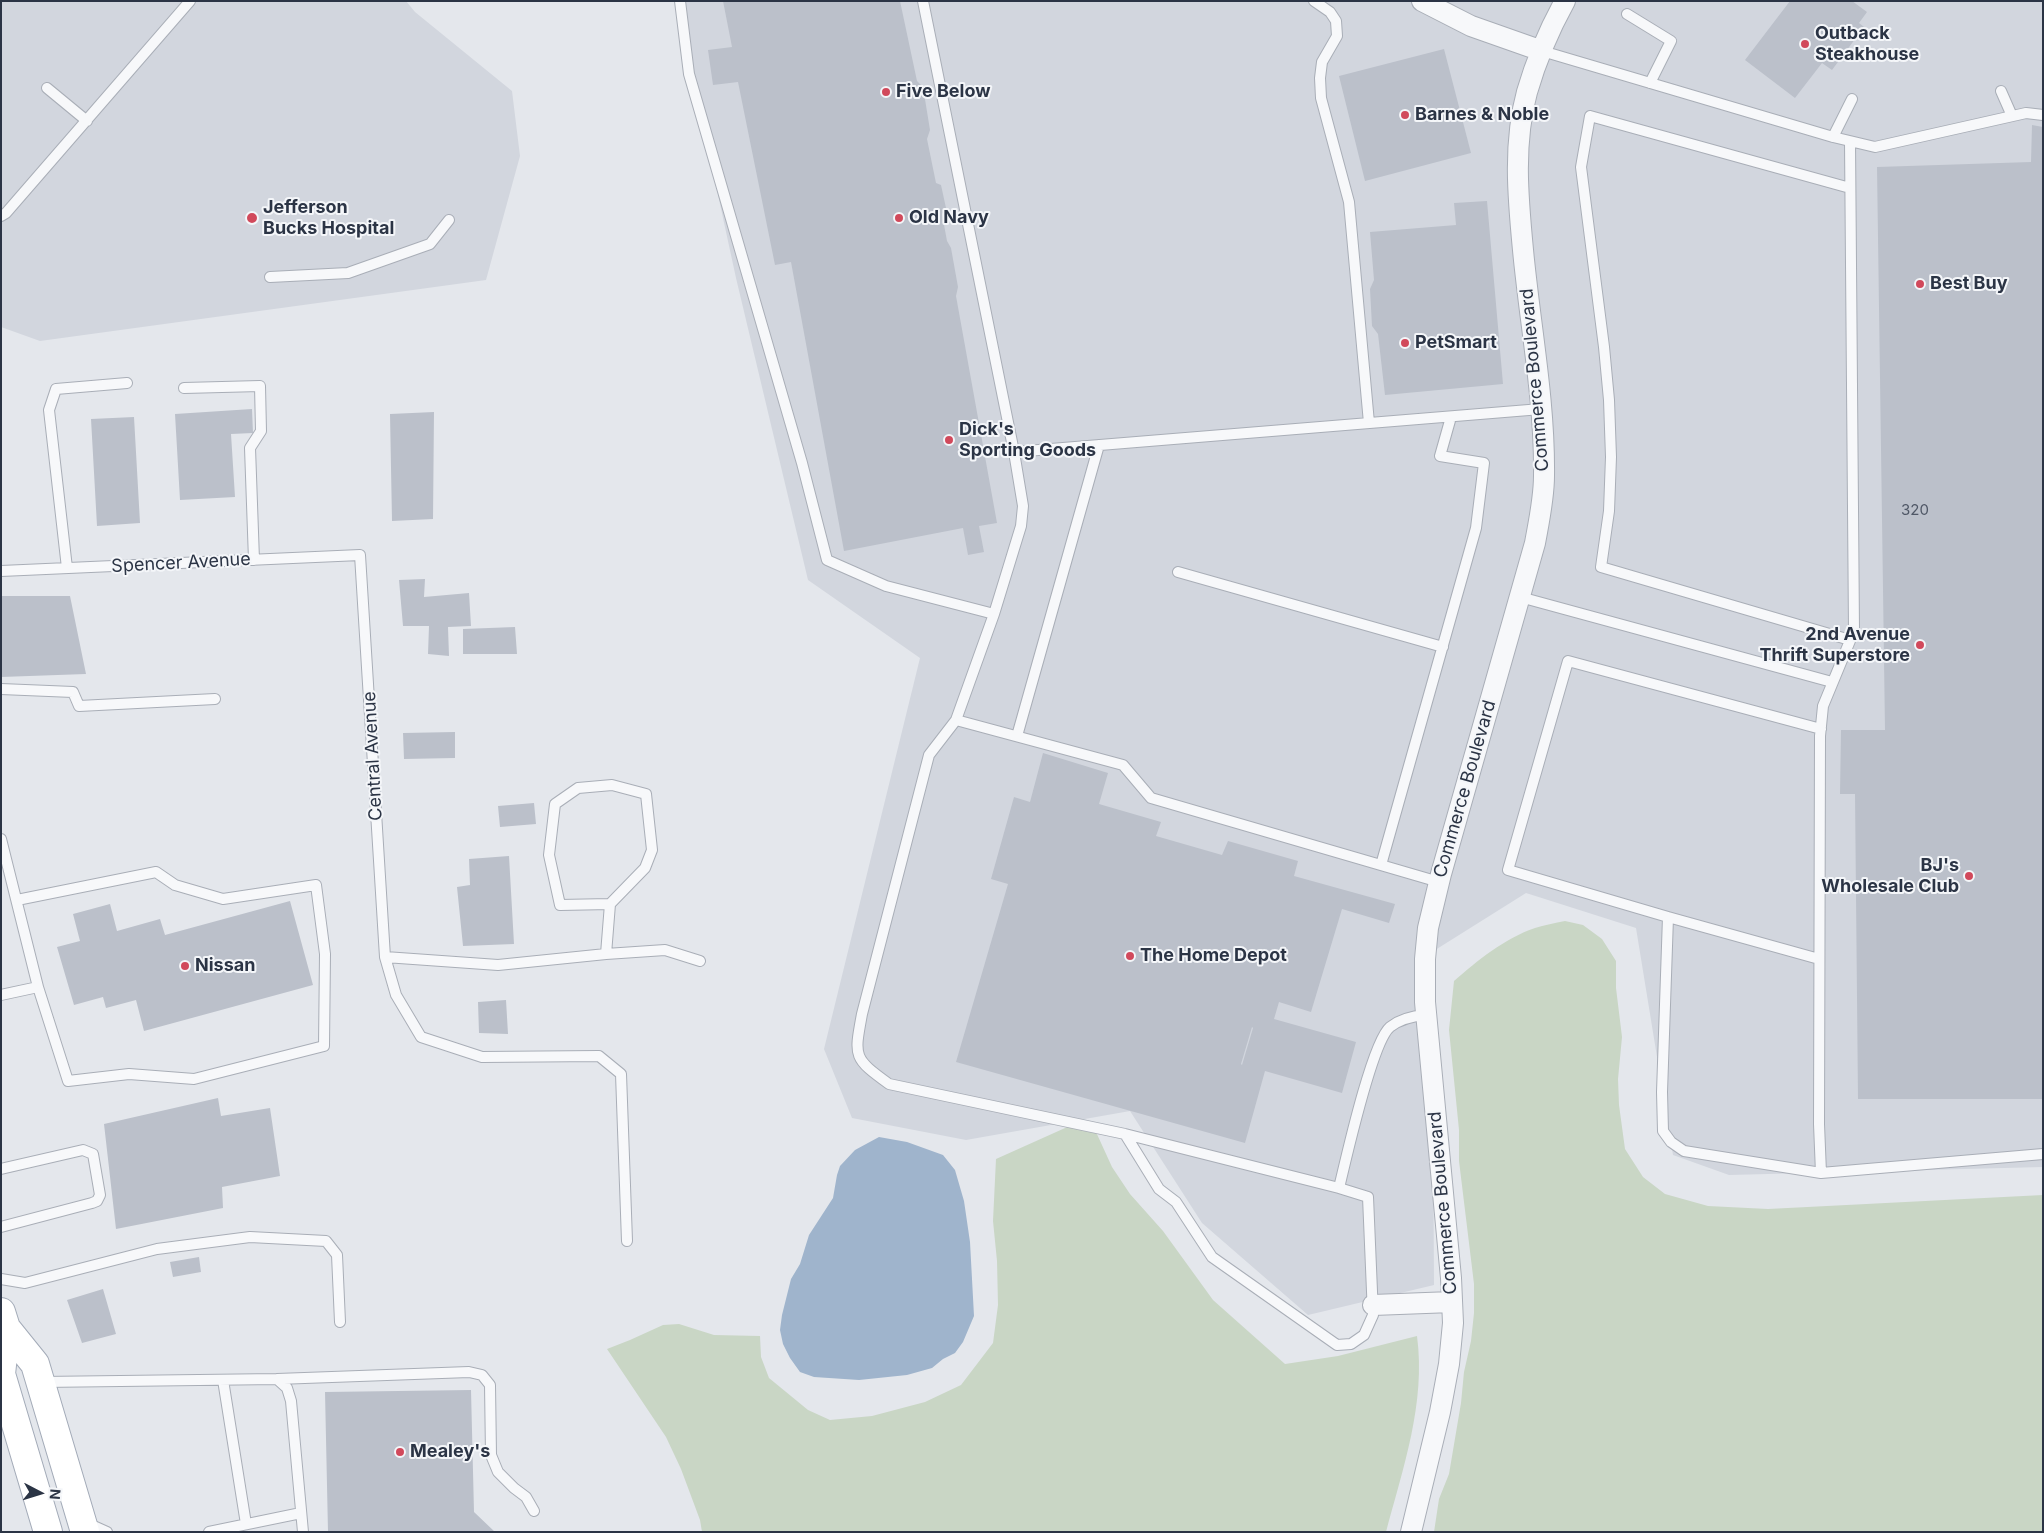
<!DOCTYPE html>
<style>
body{margin:0}
#map{position:relative;width:2044px;height:1533px;overflow:hidden;background:#e4e7ec;font-family:Inter,sans-serif}
canvas{display:block}
.frame{position:absolute;inset:0;border:2px solid #2b3445;pointer-events:none}
.north{position:absolute;left:15px;top:1468px;width:50px;height:50px;-webkit-text-stroke:4px #f4f6f9;paint-order:stroke;rotate:95deg;font-size:14px;font-weight:700;line-height:20px;text-align:center;color:#2b3445}
.north::after{content:'';display:block;margin:auto;width:18px;height:22px;background:#2b3445;clip-path:polygon(50% 0,100% 100%,50% 72%,0 100%)}
</style>
<div id="map">
<canvas width="2044" height="1533"></canvas>
<div class="frame"></div>
<div class="north">N</div>
</div>
<script>
const ctx = document.querySelector('canvas').getContext('2d');
ctx.lineJoin = 'round';
function paint(path, color) {
  ctx.fillStyle = color;
  ctx.fill(path, 'evenodd');
}
function stroke(path, color, width, dash) {
  ctx.strokeStyle = color;
  ctx.lineWidth = width;
  ctx.lineCap = dash ? 'butt' : 'round';
  ctx.setLineDash(dash || []);
  ctx.stroke(path);
}
function drawText(font, color, halo, rows, align = 'center') {
  ctx.font = font + ' Inter,sans-serif';
  ctx.lineWidth = 4;
  ctx.setLineDash([]);
  ctx.textBaseline = 'middle';
  ctx.strokeStyle = halo;
  ctx.fillStyle = color;
  for (const [text, x, y, turn = 0] of rows) {
    ctx.save();
    ctx.translate(x, y);
    ctx.rotate((+turn || 0) * Math.PI / 180);
    ctx.textAlign = isNaN(turn) ? turn : align;
    if (halo) ctx.strokeText(text, 0, 0);
    ctx.fillText(text, 0, 0);
    ctx.restore();
  }
}
const built = new Path2D(`
 M1,1H406L415,12L512,91L520,156L486,280L40,341L1,327Z
 M676,1H2043V1167L1729,1175L1673,1155L1636,928L1526,893L1432,952L1434,1285L1308,1315L1202,1223L1130,1111L966,1140L852,1118L824,1049L920,658L808,580L736,278Z`);
const green = new Path2D(`
 M1565,921L1583,925L1602,939L1616,961V988L1622,1037L1618,1079L1619,1105L1625,1149L1643,1177L1665,1194L1708,1206L1768,1209L2043,1195V1532H1434L1439,1499L1449,1474L1461,1403L1464,1372L1471,1341L1474,1313V1284L1459,1161V1130L1449,1030L1454,981C1477,961 1505,938 1535,928C1544,925 1555,923 1565,921Z
 M1074,1124L1096,1132L1112,1167L1130,1194L1163,1231L1213,1300L1285,1364L1338,1356L1417,1336C1426,1403 1403,1468 1386,1532H702L700,1520L681,1469L666,1437L607,1349L630,1340L663,1325L679,1324L714,1335L760,1336L761,1357L769,1378L808,1410L830,1420L872,1416L925,1402L961,1385L993,1343L998,1305L997,1261L993,1221L996,1159Z`);
const water = new Path2D(`
 M879,1137L907,1142L943,1155L955,1170L964,1201L970,1242L974,1316L963,1342L955,1353L943,1359L932,1368L907,1375L859,1380L814,1377L800,1372L790,1358L783,1344L780,1330L782,1315L791,1279L800,1264L809,1235L833,1198L837,1175L840,1166L855,1150Z`);
const building = new Path2D(`
 M723,1H900L917,81L923,87L930,130L927,139L936,183L941,185L946,208L942,214L947,241L951,248L958,287L956,296L997,523L979,526L984,552L968,555L963,528L844,551L791,262L775,265L738,82L713,85L708,50L732,47Z
 M1790,1H1852L1867,12L1859,23L1864,27L1832,70L1822,63L1795,98L1745,60Z
 M1444,49L1471,153L1365,181L1339,76Z
 M2032,125L2043,127V1099H1858L1855,794H1840L1841,730H1885L1877,167L2031,162Z
 M1487,201L1503,384L1385,395L1378,334L1372,326L1370,289L1374,280L1370,232L1456,225L1454,203Z
 M252,409L253,433L231,434L235,497L180,500L175,414Z
 M434,412L433,519L392,521L390,414Z
 M134,417L140,523L97,526L91,419Z
 M425,579L424,597L469,593L471,626L448,627L449,656L428,654L429,626H403L399,580Z
 M1,596H70L86,674L1,677Z
 M515,627L517,654H463V629Z
 M455,732V758L404,759L403,733Z
 M1043,753L1108,773L1099,804L1161,822L1156,836L1222,855L1228,841L1298,861L1294,876L1395,904L1389,923L1342,909L1311,1012L1279,1002L1274,1019L1356,1042L1342,1093L1265,1071L1245,1143L956,1062L1008,884L991,879L1014,797L1030,802ZM1252,1027L1253,1028L1242,1065L1241,1064Z
 M534,803L536,824L500,827L498,806Z
 M509,856L514,944L463,946L457,887L470,885L469,859Z
 M290,901L313,985L144,1031L136,1000L106,1008L103,997L74,1005L57,947L80,941L73,914L110,904L117,931L160,919L165,935Z
 M506,1000L508,1034L479,1033L478,1002Z
 M218,1098L221,1116L270,1108L280,1176L222,1187L223,1208L116,1229L104,1124Z
 M199,1257L201,1272L173,1277L170,1262Z
 M103,1289L116,1334L82,1343L67,1300Z
 M471,1390L474,1512L495,1532H328L325,1392Z`);
const service = new Path2D(`
 M680,1L689,74L802,463L827,560L886,586L994,614L956,720L929,755L862,1014C854,1057 853,1058 889,1084L1125,1134L1339,1188C1346,1159 1372,1042 1390,1027C1400,1019 1413,1016 1426,1015
 M923,1L1014,452L1023,506L1021,526L994,614
 M1314,1L1330,12L1336,21L1337,36L1322,62L1320,78L1321,98L1349,202L1369,423
 M1627,14L1671,41L1650,83
 M1542,51L1833,137L1875,147L2026,113L2043,115
 M47,88L87,121
 M2001,91L2012,116
 M1833,137L1852,99
 M1850,142L1854,631L1823,706L1820,736L1819,1124L1821,1173L2043,1154
 M1,216L6,213L190,1
 M270,277L348,273L430,244L449,220
 M184,388L260,386L261,431L250,448L254,560
 M1014,452L1541,409
 M67,568L49,410L56,389L127,383
 M1,571L360,555L385,957L396,995L421,1037L482,1057L599,1056L621,1074L627,1241
 M1178,572L1443,647
 M1520,597L1832,682
 M1850,640L1601,567L1609,511L1611,457L1609,400L1604,347L1581,167L1590,116L1850,188
 M1,689L73,692L79,706L215,699
 M956,720L1123,765L1151,798L1439,882
 M1821,729L1568,661L1508,870L1668,917L1662,1092L1663,1131L1671,1142L1684,1151L1821,1173
 M1017,736L1099,445
 M1,839L38,987
 M1381,865L1476,528L1484,463L1440,456L1451,417
 M1668,917L1819,959
 M606,954L665,950L700,961
 M385,957L498,965L606,954L610,904L645,868L652,850L646,794L612,785L578,788L555,804L549,855L560,905L610,904
 M1,995L38,987L68,1081L129,1074L194,1079L324,1046L325,954L316,885L223,899L175,885L156,872L17,900
 M1125,1134L1159,1189L1176,1202L1212,1257L1337,1345L1351,1344L1364,1335L1373,1315L1368,1197L1339,1188
 M1,1169L83,1150L93,1154L100,1195L97,1201L92,1203L1,1227
 M1,1279L25,1283L157,1249L250,1237L326,1241L337,1255L340,1322
 M277,1379L469,1372L482,1375L490,1385L491,1455L498,1472L514,1488L526,1497L534,1511
 M223,1380L246,1524
 M42,1382L277,1379L287,1388L291,1401L303,1532
 M87,1523L107,1532
 M209,1532L301,1513`);
const minor = new Path2D(`
 M1422,1L1471,26L1542,51
 M1373,1305L1452,1302
 M1411,1532L1440,1412L1449,1364L1453,1323L1451,1278L1425,1002V959L1428,928L1441,874L1535,543C1539,521 1544,498 1544,476C1545,400 1530,325 1523,250C1518,198 1513,143 1527,92C1536,61 1549,30 1565,1`);
const primary = new Path2D(`
 M1,1312L6,1328L35,1364L85,1532
 M6,1328L1,1374L48,1532`);
const markers = [
 [1805,44,5,"#d1495b"],
 [886,92,5,"#d1495b"],
 [1405,115,5,"#d1495b"],
 [252,218,6,"#d1495b"],
 [899,218,5,"#d1495b"],
 [1920,284,5,"#d1495b"],
 [1405,343,5,"#d1495b"],
 [949,440,5,"#d1495b"],
 [1920,645,5,"#d1495b"],
 [1969,876,5,"#d1495b"],
 [1130,956,5,"#d1495b"],
 [185,966,5,"#d1495b"],
 [400,1452,5,"#d1495b"]
];
const numberNames = [
 ["320",1915,510]
];
const poiNames = [
 ["Outback",1815,34],
 ["Steakhouse",1815,55],
 ["Five Below",896,92],
 ["Barnes & Noble",1415,115],
 ["Jefferson",263,208],
 ["Bucks Hospital",263,229],
 ["Old Navy",909,218],
 ["Best Buy",1930,284],
 ["PetSmart",1415,343],
 ["Dick's",959,430],
 ["Sporting Goods",959,451],
 ["2nd Avenue",1910,635,"right"],
 ["Thrift Superstore",1910,656,"right"],
 ["BJ's",1959,866,"right"],
 ["Wholesale Club",1959,887,"right"],
 ["The Home Depot",1140,956],
 ["Nissan",195,966],
 ["Mealey's",410,1452]
];
const streetNames = [
 ["Commerce Boulevard",1535,380,-95],
 ["Spencer Avenue",181,563,-3],
 ["Central Avenue",373,756,-93],
 ["Commerce Boulevard",1465,789,-74],
 ["Commerce Boulevard",1443,1203,-95]
];
paint(built, '#d2d6de');
paint(green, '#c9d6c5');
paint(water, '#9fb4cc');
paint(building, '#bbc0ca');
stroke(service, '#a9aeb7', 12);
stroke(minor, '#a9aeb7', 22);
stroke(primary, '#a3abb8', 30);
stroke(service, '#f7f8fa', 10);
stroke(minor, '#f7f8fa', 20);
stroke(primary, '#fff', 28);
for (const [x, y, r, color] of markers) {
  const dot = new Path2D();
  dot.arc(x, y, r, 0, 2 * Math.PI);
  ctx.fillStyle = color;
  ctx.fill(dot);
  stroke(dot, '#f4f6f9', 2);
}
drawText('15px', '#4f5766', null, numberNames);
drawText('bold 18px', '#2b3445', '#f4f6f9', poiNames, 'left');
drawText('18px', '#2b3445', '#f4f6f9', streetNames);
</script>
